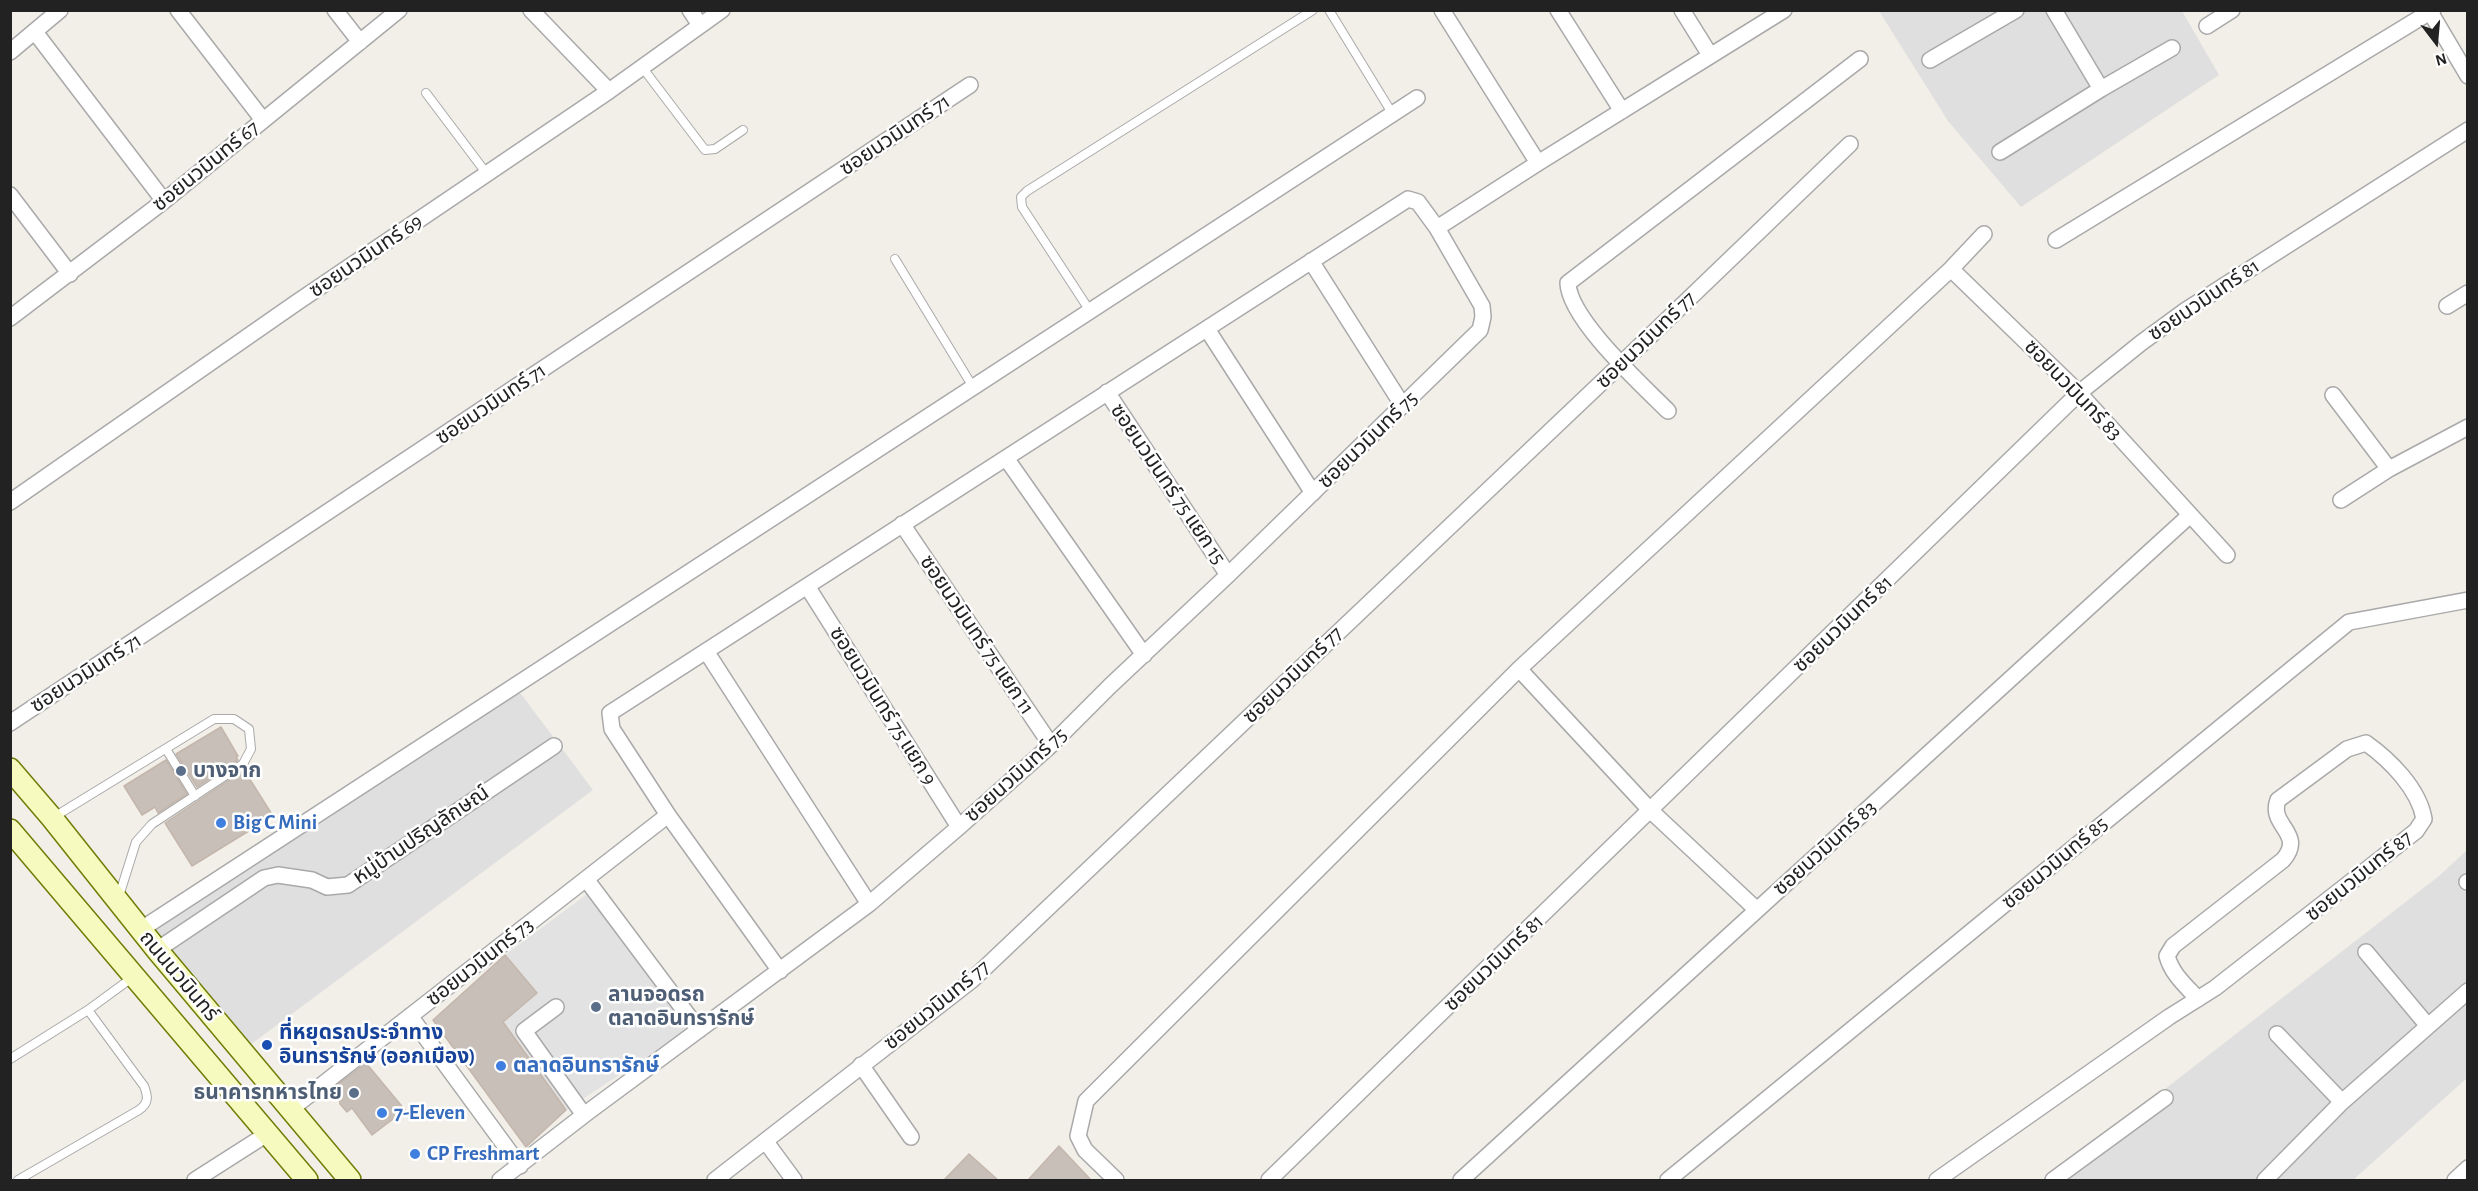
<!DOCTYPE html>
<meta charset="utf-8">
<style>
body{margin:0}
#map{position:relative;width:2478px;height:1191px;overflow:hidden;background:#f2efe9;font-family:"Alegreya Sans",sans-serif}
canvas{display:block}
.frame{position:absolute;inset:0;border:12px solid #222;pointer-events:none}
.north{position:absolute;left:2406px;top:12px;width:60px;height:60px;-webkit-text-stroke:4px #fff;paint-order:stroke;rotate:164deg;font-size:16px;font-weight:700;line-height:24px;text-align:center;color:#222}
.north::after{content:'';display:block;margin:auto;width:21px;height:27px;background:#222;clip-path:polygon(50% 0,100% 100%,50% 72%,0 100%)}
</style>
<div id="map">
<canvas width="2478" height="1191"></canvas>
<div class="frame"></div>
<div class="north">N</div>
</div>
<script>
const ctx = document.querySelector('canvas').getContext('2d');
ctx.lineJoin = 'round';
function paint(path, color) {
  ctx.fillStyle = color;
  ctx.fill(path, 'evenodd');
}
function stroke(path, color, width, dash) {
  ctx.strokeStyle = color;
  ctx.lineWidth = width;
  ctx.lineCap = dash ? 'butt' : 'round';
  ctx.setLineDash(dash || []);
  ctx.stroke(path);
}
function drawText(font, color, halo, rows, align = 'center') {
  ctx.font = font + ' "Alegreya Sans","Noto Sans Thai",sans-serif';
  ctx.lineWidth = 5;
  ctx.setLineDash([]);
  ctx.textBaseline = 'middle';
  ctx.strokeStyle = halo;
  ctx.fillStyle = color;
  for (const [text, x, y, turn = 0] of rows) {
    ctx.save();
    ctx.translate(x, y);
    ctx.rotate((+turn || 0) * Math.PI / 180);
    ctx.textAlign = isNaN(turn) ? turn : align;
    if (halo) ctx.strokeText(text, 0, 0);
    ctx.fillText(text, 0, 0);
    ctx.restore();
  }
}
const residential = new Path2D(`
 M1879,11H2182L2219,75L2021,207L1948,121Z
 M515,686L593,790L242,1051L140,930Z
 M2467,850V1078L2353,1180H2048L2439,876Z`);
const parking = new Path2D(`
 M587,894L689,1029L566,1110L503,1022L537,993L505,955Z`);
const building = new Path2D(`
 M221,727L238,756L236,757L238,760L197,787L176,754Z
 M166,760L187,794L158,813L155,807L142,815L124,786Z
 M244,770L273,816L192,866L165,823Z
 M505,955L537,993L503,1022L566,1110L526,1147L433,1020Z
 M366,1063L405,1110L372,1135L352,1108L347,1112L340,1104L338,1084Z
 M1059,1146L1091,1180H1028Z
 M969,1154L998,1180H944Z`);
const lane = new Path2D(`
 M1329,10L1392,113
 M642,67L705,150L715,149L743,130
 M426,93L487,174
 M895,259L973,387
 M1090,311L1022,207L1021,197L1027,191L1313,10
 M166,749L195,796
 M54,817L214,719H234L249,729L251,749L243,764L152,824L136,842L119,896
 M88,1010L133,977
 M10,1059L88,1010L144,1086C148,1096 149,1103 139,1110L18,1180`);
const street = new Path2D(`
 M178,10L263,120
 M335,10L360,42
 M531,10L609,91
 M690,10L700,25
 M1442,10L1538,163
 M1558,10L1622,111
 M1682,10L1710,55
 M2054,10L2101,89
 M2429,10L2468,76
 M2207,26L2232,10
 M35,32L164,201
 M10,52L60,10
 M1930,60L2016,10
 M2000,152L2101,89L2172,48
 M10,195L70,274
 M1437,228L1538,163L1784,10
 M2056,240L2433,10
 M1311,261L1403,406
 M1951,269L2079,393L2227,555
 M2447,306L2468,293
 M10,318L164,201L399,10
 M1207,329L1313,493
 M1107,392L1228,575
 M2333,395L2389,469L2468,427
 M1668,411C1642,385 1569,319 1568,283L1860,59
 M1006,458L1144,655
 M2341,500L2389,469
 M10,502L296,303L609,91L722,10
 M902,524L1051,745
 M807,586L959,827
 M706,651L869,904
 M1519,669L1651,811L1757,910
 M10,723C332,512 650,297 970,85
 M586,879L699,1030
 M2467,882H2468
 M140,930L1417,98
 M157,950L264,878L278,875L312,880L327,887L348,885L554,746
 M2366,952L2428,1026
 M556,1007L524,1031L584,1115
 M410,1016L520,1166
 M2277,1034L2342,1102
 M861,1065L911,1137
 M291,1109L668,815
 M766,1142L794,1180
 M195,1180L267,1134
 M500,1180L588,1112L869,904L959,827L1051,745L1110,686L1228,575L1480,330L1483,317L1482,306L1437,228L1418,202L1408,199L610,713L612,729L668,815L780,971
 M715,1180L972,980L1621,364L1850,144
 M1116,1180L1085,1150L1078,1136L1086,1101L1519,669L1951,269L1984,234
 M1269,1180L2079,393L2141,343L2186,310L2468,130
 M1461,1180L2189,516
 M1668,1180L2349,622L2468,600
 M1937,1180L2169,1017L2215,988L2416,831L2424,819C2419,789 2390,760 2366,743L2347,749L2278,800C2268,826 2306,833 2283,860L2173,946L2167,956C2172,974 2185,985 2198,999
 M2053,1180L2165,1098
 M2265,1180L2342,1102L2468,991
 M2455,1180L2468,1168`);
const secondary = new Path2D(`
 M10,769L52,818L157,950L350,1180
 M10,830L307,1180`);
const markers = [
 [181,771,6,"#5c6f8a"],
 [221,823,6,"#3f7fe0"],
 [596,1007,6,"#5c6f8a"],
 [267,1045,6,"#1a4fb4"],
 [501,1066,6,"#3f7fe0"],
 [354,1093,6,"#5c6f8a"],
 [382,1113,6,"#3f7fe0"],
 [415,1154,6,"#3f7fe0"]
];
const streetNames = [
 ["ซอยนวมินทร์ 71",895,135,-34],
 ["ซอยนวมินทร์ 67",206,166,-39],
 ["ซอยนวมินทร์ 69",366,256,-34],
 ["ซอยนวมินทร์ 81",2204,300,-34],
 ["ซอยนวมินทร์ 77",1646,340,-44],
 ["ซอยนวมินทร์ 83",2073,390,46],
 ["ซอยนวมินทร์ 71",491,404,-34],
 ["ซอยนวมินทร์ 75",1368,440,-44],
 ["ซอยนวมินทร์ 75 แยก 15",1168,484,56],
 ["ซอยนวมินทร์ 81",1843,624,-44],
 ["ซอยนวมินทร์ 75 แยก 11",977,635,56],
 ["ซอยนวมินทร์ 71",86,673,-33],
 ["ซอยนวมินทร์ 77",1293,675,-44],
 ["ซอยนวมินทร์ 75 แยก 9",883,706,58],
 ["ซอยนวมินทร์ 75",1016,775,-42],
 ["หมู่บ้านปริญลักษณ์",421,835,-34],
 ["ซอยนวมินทร์ 83",1825,848,-42],
 ["ซอยนวมินทร์ 85",2055,863,-40],
 ["ซอยนวมินทร์ 87",2359,876,-39],
 ["ซอยนวมินทร์ 73",480,962,-38],
 ["ซอยนวมินทร์ 81",1494,963,-44],
 ["ถนนนวมินทร์",179,976,50],
 ["ซอยนวมินทร์ 77",937,1005,-39]
];
const serviceNames = [
 ["บางจาก",193,771],
 ["ลานจอดรถ",608,995],
 ["ตลาดอินทรารักษ์",608,1019],
 ["ธนาคารทหารไทย",342,1093,"right"]
];
const shopNames = [
 ["Big C Mini",233,823],
 ["ตลาดอินทรารักษ์",513,1066],
 ["7-Eleven",394,1113],
 ["CP Freshmart",427,1154]
];
const transitNames = [
 ["ที่หยุดรถประจำทาง",279,1033],
 ["อินทรารักษ์ (ออกเมือง)",279,1057]
];
paint(residential, '#e0dfdf');
paint(parking, '#e2e2e2');
paint(building, '#c7bfb8');
stroke(building, '#c4b6ab', 1.5);
stroke(lane, '#a9a9a9', 10);
stroke(street, '#a9a9a9', 18);
stroke(secondary, '#707d05', 24);
stroke(lane, '#fff', 8);
stroke(street, '#fff', 15);
stroke(secondary, '#f7fabf', 21);
for (const [x, y, r, color] of markers) {
  const dot = new Path2D();
  dot.arc(x, y, r, 0, 2 * Math.PI);
  ctx.fillStyle = color;
  ctx.fill(dot);
  stroke(dot, '#fff', 2);
}
drawText('21px', '#222', '#fff', streetNames);
drawText('bold 21px', '#4e5e75', '#fff', serviceNames, 'left');
drawText('bold 21px', '#366cbe', '#fff', shopNames, 'left');
drawText('bold 21px', '#164399', '#fff', transitNames, 'left');
</script>
